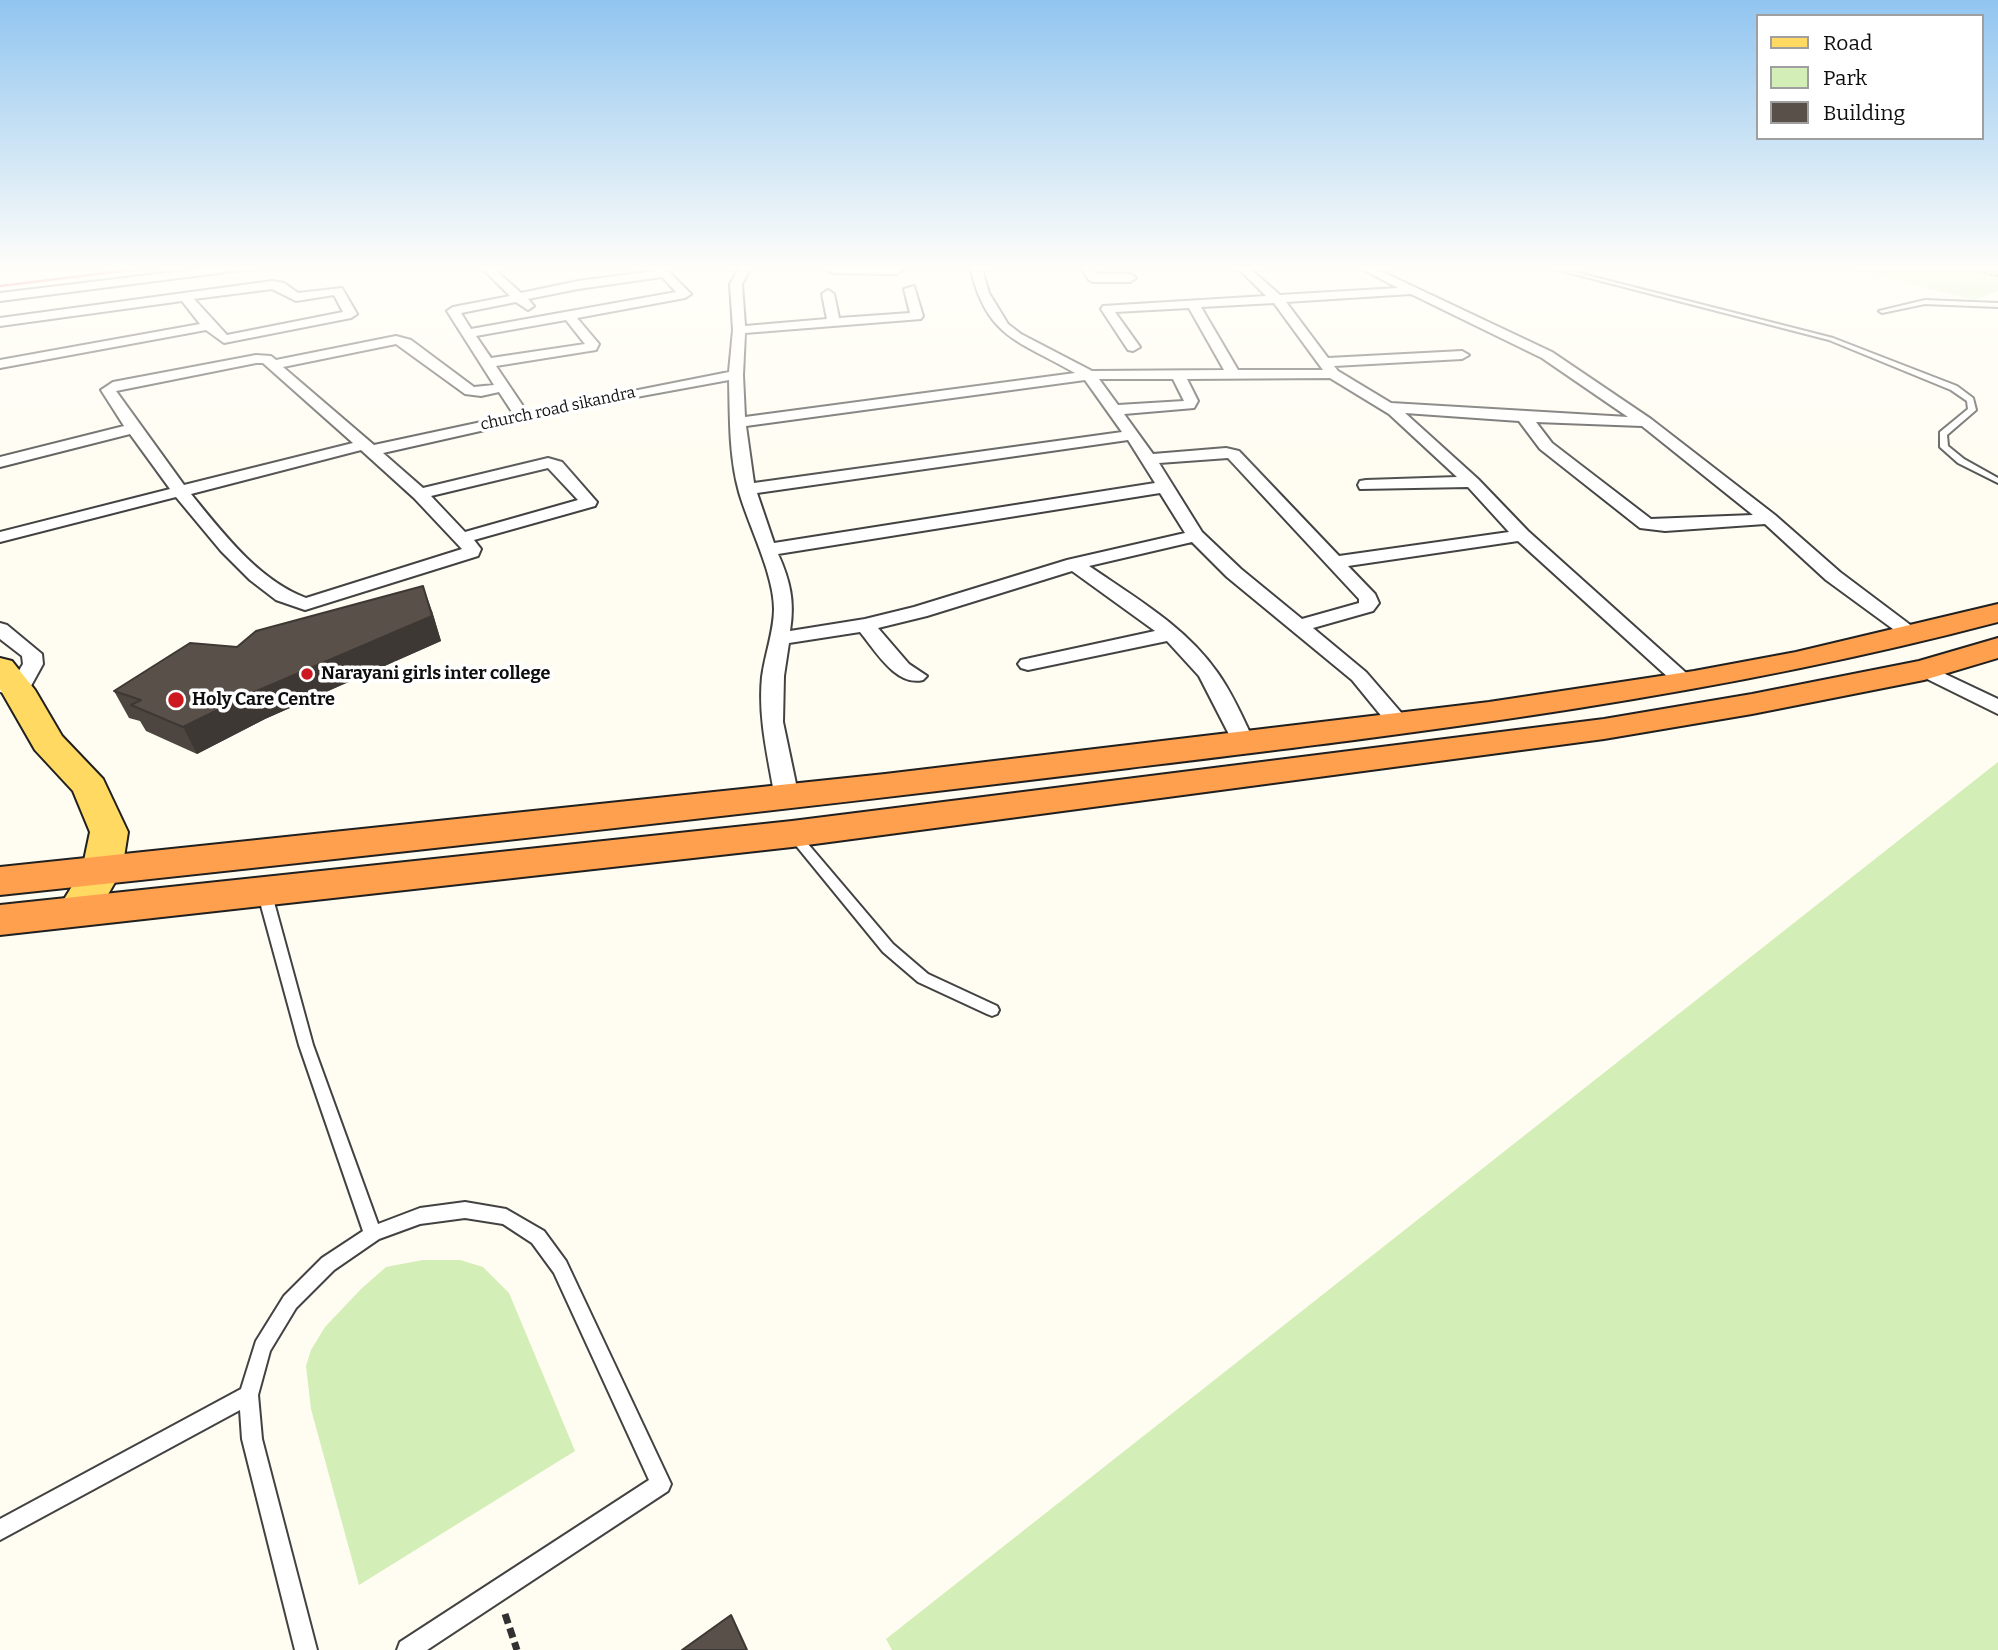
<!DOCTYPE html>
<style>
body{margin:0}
#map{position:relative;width:1998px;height:1650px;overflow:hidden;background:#fffcf1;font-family:Bitter,serif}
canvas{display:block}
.legend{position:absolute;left:1756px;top:14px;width:228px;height:126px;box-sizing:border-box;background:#fff;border:2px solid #9f9f9f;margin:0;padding:9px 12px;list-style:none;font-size:21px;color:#0f0f0f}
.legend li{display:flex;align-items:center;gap:14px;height:35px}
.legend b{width:35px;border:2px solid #9f9f9f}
</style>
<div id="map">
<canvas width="1998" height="1650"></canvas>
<ul class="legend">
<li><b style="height:9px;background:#ffd961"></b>Road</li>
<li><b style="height:19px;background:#d3eeb6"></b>Park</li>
<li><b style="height:19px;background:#59504a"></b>Building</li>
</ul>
</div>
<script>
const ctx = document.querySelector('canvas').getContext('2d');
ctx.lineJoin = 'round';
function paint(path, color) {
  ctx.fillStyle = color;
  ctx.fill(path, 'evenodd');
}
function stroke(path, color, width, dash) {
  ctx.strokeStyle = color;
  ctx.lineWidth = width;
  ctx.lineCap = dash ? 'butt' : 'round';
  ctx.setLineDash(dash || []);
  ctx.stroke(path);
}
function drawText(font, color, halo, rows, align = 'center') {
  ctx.font = font + ' Bitter,serif';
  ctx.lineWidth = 7;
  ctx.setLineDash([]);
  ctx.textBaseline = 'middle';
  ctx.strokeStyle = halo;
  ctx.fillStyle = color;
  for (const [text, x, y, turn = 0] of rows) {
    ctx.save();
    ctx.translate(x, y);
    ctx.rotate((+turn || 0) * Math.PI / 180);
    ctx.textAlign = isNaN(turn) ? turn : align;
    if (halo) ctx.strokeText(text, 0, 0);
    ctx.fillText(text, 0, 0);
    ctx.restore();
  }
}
const green = new Path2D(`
 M1843,266H1998V291L1974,300Z
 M1998,762V1650H892L886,1639Z
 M423,1260H460L483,1267L509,1293L575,1451L359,1585L311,1409L306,1366L311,1350L325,1327L361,1289L386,1267Z`);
const pathFar1 = new Path2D(`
 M1952,266L1998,276`);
const path = new Path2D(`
 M505,1614L517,1650`);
const lane = new Path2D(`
 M1543,266H1551L1833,338L1957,386L1973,398L1976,410L1947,435L1948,446L1964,459L1998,478V483L1958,463L1940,447V432L1968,409L1967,401L1951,390L1829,340Z
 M1925,300L1998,303V307L1925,304L1882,313L1879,311Z
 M793,830L797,831L893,944L928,974L997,1006L999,1010L997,1014L992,1016L987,1014L918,982L883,952L789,837L787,834Z
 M264,886L269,888L271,891L313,1045L378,1224L420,1208L465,1202L506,1209L544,1231L566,1261L671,1484L668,1491L427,1650H397L400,1642L649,1480L554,1273L532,1243L503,1224L465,1218L420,1224L379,1239L334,1270L296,1308L270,1351L258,1395L262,1439L317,1650H295L242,1439L240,1410L0,1540V1519L241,1389L256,1341L284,1296L322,1258L363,1231L299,1045L257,891L259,888Z`);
const street = new Path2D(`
 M224,266H255L249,269L0,301V293Z
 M480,266H491L521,293L578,281L655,271L651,266H663L691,294L685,298L577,318L599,344L596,350L496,366L527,412L729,372L733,330L730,284L741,266H752L742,284L745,326L827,319L822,294L828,290L834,294L839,318L910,313L904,289L914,286L923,316L921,319L745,333L743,375L745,417L1075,373C1018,340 986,338 970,266H981L989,293L1008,324L1021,334L1092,371L1224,370L1189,308L1115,312L1140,347L1133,351L1128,350L1101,309L1103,306L1266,296L1236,266H1247L1280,295L1398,288L1356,266H1370L1552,352L1651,419L1775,515L1840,572L1925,636L1922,640H1908L1826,580L1765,524L1665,531L1640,528L1540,449L1519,421L1405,413L1478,479L1528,531L1694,680L1698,684L1694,688H1680L1518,541L1348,566L1375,594L1379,603L1373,611L1313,628L1366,672L1411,724L1408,729H1392L1352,680L1227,577L1192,542L1089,566C1134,597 1185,626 1217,672C1233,694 1243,719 1255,743L1252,748H1236L1199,676L1167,641L1028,670L1021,668L1018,664L1021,660L1155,631L1072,571L927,616L878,628L909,664L927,676L923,680C896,687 875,650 860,632L789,643L784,676L783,722L799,798L795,803L787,806L779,803L775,798C768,757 758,718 762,677C765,654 774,631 774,609C774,574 749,527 739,492C729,456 730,418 729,380L609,402L383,453L423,488L548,458L562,462L597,502L595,506L474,540L481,549L478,556L305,610L276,600L250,580L221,551L176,497L0,542V532L170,489L130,434L0,467V457L124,426L101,390L113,382L256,355L271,356L276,360L396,336L411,340L474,387L494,385L447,311L453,307L510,296ZM662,277L676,292L471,329L461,313L516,302L528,310L534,306L528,299L578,289ZM1411,294L1542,358L1628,417L1391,403L1338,371L1334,366L1462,359L1469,355L1462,351L1328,358L1286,302ZM1274,303L1323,370H1238L1201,307ZM566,320L585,344L491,358L476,336ZM396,344L465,394L481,396L499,392L514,415L374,445L283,367ZM256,363H263L353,443L184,485L116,391ZM1330,378L1389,414L1457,477L1366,480L1360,481L1358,485L1360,489L1468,487L1509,532L1339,556L1239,451L1226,448L1153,454L1124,414L1194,408L1198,401L1187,379ZM1099,379H1173L1184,401L1118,405ZM1085,380L1122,432L754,483L746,426ZM1536,422L1642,426L1753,515L1651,519L1552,443ZM1128,440L1155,483L774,543L757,493ZM361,450L414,498L462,549L306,598C258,580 222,532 191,494ZM1228,458L1359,599V603L1302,619L1241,569L1202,532L1159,463ZM548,468L578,500L465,532L431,496ZM1160,493L1185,533L1067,560L914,607L865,619L790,631C795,602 790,580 778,554Z
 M820,266L896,268L902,271L896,274L833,273Z
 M1080,266H1091L1097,274H1130L1136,278L1130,282H1093L1089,280Z
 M272,281L284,283L298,293L342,288L357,314L351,318L224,343L206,330L0,368V360L200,324L182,301L0,326V318ZM272,289L296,301L334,295L343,312L227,335L194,299Z
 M0,623L7,625L42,654L43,664L26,695L18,696L0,692V679L12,682L23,664L22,656L0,639Z
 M1924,664L1998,699V714L1917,674L1914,670L1917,666Z`);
const primary = new Path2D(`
 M0,658L12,661L35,690L62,736L103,779L128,832L122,870L94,919L79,924L64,919L58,909L82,870L90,832L73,791L35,750L0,689Z`);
const highway = new Path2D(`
 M1998,604V622C1711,698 1423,732 1129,768C753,814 376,855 0,895V867L885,774L1489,702L1694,671L1796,652Z
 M1998,638V658L1924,680L1752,714L1604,739L792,847L0,935V905L792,821L1604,719L1752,694L1919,661Z`);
const rail = new Path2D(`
 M0,286L163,266`);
const wall = new Path2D(`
 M432,611L441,641L265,719L197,754L146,731L140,721L129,718L114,691L237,647Z`);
const shadedWall = new Path2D(`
 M423,586L432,611L441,641L265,719L197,754L183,727Z`);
const building = new Path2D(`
 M423,586L432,616L252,693L183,727L131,705L141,700L114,691L190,643L237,647L256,631Z
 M731,1615L747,1650H682Z`);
const markers = [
 [307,674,7,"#ce1820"],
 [176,700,9,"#ce1820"]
];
const farStreetnames = [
 ["church road sikandra",558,409,-12]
];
const poiNames = [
 ["Narayani girls inter college",321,674],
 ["Holy Care Centre",192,700]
];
paint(green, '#d3eeb6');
stroke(lane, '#424242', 4);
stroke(street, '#424242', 4);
stroke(primary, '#202020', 4);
stroke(highway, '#202020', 4);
stroke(pathFar1, '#313131', 2.5, [3.5, 2]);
stroke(path, '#313131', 7, [10, 5]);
paint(lane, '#fff');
paint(street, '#fff');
paint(primary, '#ffd961');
paint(highway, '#ffa04f');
stroke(rail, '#ce1820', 2.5);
paint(wall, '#4d4540');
paint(shadedWall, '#3e3834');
paint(building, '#59504a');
stroke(building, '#3e3834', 2);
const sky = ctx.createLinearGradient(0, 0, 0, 497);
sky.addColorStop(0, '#91c5f0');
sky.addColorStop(0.54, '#fffef9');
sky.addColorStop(1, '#fffef900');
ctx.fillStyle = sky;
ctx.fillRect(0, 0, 1998, 497);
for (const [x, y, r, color] of markers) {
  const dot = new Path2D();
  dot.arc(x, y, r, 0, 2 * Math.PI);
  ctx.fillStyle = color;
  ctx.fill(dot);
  stroke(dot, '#fff', 2.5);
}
drawText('16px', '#0f0f0f', '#fff', farStreetnames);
drawText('bold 18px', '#0f0f0f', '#fff', poiNames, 'left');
</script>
